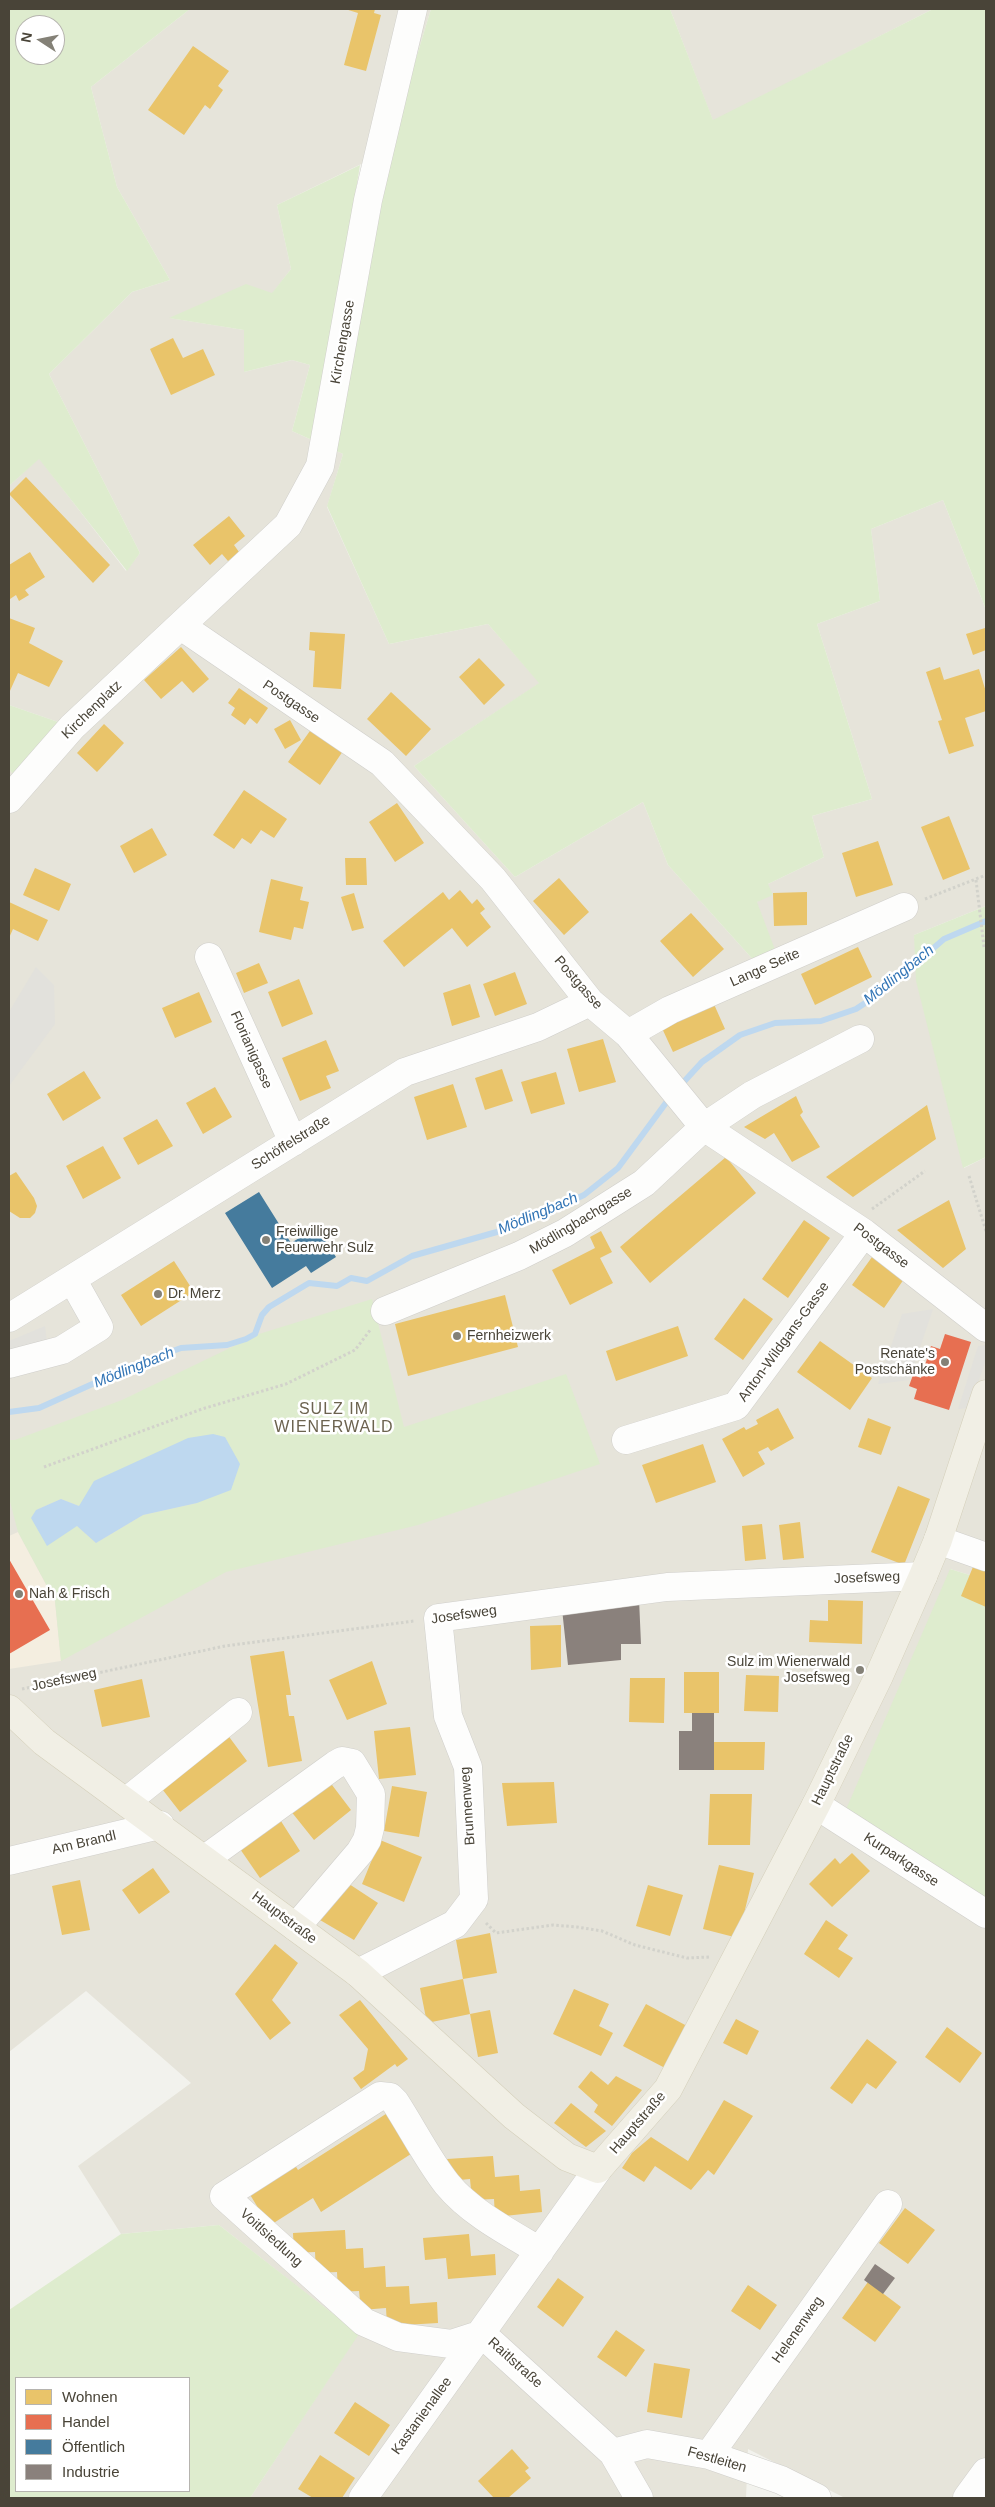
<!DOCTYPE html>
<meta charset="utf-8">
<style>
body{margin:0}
#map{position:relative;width:995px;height:2507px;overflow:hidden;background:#f2f2ed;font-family:Helvetica,sans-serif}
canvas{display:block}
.frame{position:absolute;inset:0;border:10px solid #494438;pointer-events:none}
.legend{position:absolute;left:15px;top:2377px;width:175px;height:115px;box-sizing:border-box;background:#fff;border:1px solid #b6b4af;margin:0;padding:6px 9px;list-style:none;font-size:15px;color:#494438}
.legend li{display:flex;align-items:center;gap:10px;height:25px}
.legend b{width:25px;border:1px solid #b6b4af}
.north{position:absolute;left:15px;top:15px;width:50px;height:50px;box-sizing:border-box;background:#fff;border:1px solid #b6b4af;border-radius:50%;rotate:281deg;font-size:14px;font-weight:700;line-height:20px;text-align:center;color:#494438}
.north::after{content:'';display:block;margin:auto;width:18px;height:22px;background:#848177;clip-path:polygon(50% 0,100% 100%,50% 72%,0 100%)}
</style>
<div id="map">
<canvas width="995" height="2507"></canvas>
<div class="frame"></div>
<ul class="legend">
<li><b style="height:14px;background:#e9c46a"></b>Wohnen</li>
<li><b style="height:14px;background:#e76f51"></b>Handel</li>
<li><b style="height:14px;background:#457b9d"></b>Öffentlich</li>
<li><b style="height:14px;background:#8a817c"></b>Industrie</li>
</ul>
<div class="north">N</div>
</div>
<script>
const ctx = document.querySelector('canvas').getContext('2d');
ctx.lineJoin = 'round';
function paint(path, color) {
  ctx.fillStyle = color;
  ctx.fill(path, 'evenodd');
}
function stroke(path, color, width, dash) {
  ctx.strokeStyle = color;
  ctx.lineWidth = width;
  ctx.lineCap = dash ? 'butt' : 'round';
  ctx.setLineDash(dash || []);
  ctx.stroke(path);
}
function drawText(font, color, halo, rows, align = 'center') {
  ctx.font = font + ' Helvetica,sans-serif';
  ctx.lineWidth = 5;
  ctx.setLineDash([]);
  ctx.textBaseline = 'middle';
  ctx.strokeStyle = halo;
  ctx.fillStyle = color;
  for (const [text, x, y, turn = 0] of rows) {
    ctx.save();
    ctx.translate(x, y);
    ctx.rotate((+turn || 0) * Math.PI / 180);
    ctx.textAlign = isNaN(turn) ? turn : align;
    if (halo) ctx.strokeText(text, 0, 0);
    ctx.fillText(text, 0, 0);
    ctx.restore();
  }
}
const residential = new Path2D(`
 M190,9H431L388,151L277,205L291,269L272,294L170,318L244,330V372L292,360L310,365L292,431L343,454L327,507L389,644L488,624L540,683L414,766L515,877L643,802L668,865L756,963L757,902L768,884L824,857L812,816L872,799L817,624L880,601L871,529L943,500L986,610V906L914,935L964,1168L986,1157V1580L950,1569L986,1901V2498H845L748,2449L746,2498H250L358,2334L219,2225L121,2234L78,2166L191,2083L86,1991L9,2052V769L13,774L61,723L9,705V486L39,458L126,571L140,553L49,374L132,292L170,280L117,187L91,87Z
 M670,9H933L713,121Z`);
const commercial = new Path2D(`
 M18,1532L55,1601L61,1661L9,1669V1536Z`);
const green = new Path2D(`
 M9,9H190L91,87L117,187L170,280L132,292L49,374L140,553L127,571L39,459L9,486ZM25,25H55V55H25Z
 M431,9H670L713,120L933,9H986V610L943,500L871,529L880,601L817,624L872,799L812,816L824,857L768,884L773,895L757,902L777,955L756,963L668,865L643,802L515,877L414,766L539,683L488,624L389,644L327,506L343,454L292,431L310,365L292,360L244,372V330L169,318L246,284L272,293L291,269L277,205L360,165L341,283L388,151Z
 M9,705L61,723L13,774L9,769Z
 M986,906V1157L963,1168L916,981L914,935Z
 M372,1299L404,1427L566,1374L600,1464L418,1525L226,1572L61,1661L55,1601L18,1532L9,1498V1440H15L122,1400L259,1334ZM61,1499L79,1506L197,1503L143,1515L96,1543L77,1526L36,1510Z
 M950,1569L986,1580V1901L844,1814Z
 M219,2225L359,2334L250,2498H9V2310L121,2234ZM16,2378H189V2491H16Z`);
const parking = new Path2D(`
 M36,967L54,985L55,1024L9,1086V1012Z
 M933,1309L909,1380L878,1384L902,1314Z
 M45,1326L50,1368L9,1378V1341Z
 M986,1345V1360L969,1408L958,1409L978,1346Z`);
const water = new Path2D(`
 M213,1434L225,1437L240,1464L231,1490L197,1503L143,1515L96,1543L77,1526L47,1546L31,1518L36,1510L61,1499L79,1506L94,1481L188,1438Z`);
const homes = new Path2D(`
 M345,9H375L374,13L381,15L366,71L344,65L358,13Z
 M193,46L229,71L218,86L223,90L210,109L205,105L184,135L148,110Z
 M173,338L183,358L203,349L215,375L171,395L150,349Z
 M26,477L110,565L93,583L9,494Z
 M229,516L245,536L234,545L239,552L228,561L222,554L210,565L193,545Z
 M30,552L45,577L25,590L29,595L19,601L16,595L10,599L9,565Z
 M9,618L35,628L29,643L63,661L49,687L18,673L9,693Z
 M985,628L986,650L973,655L966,634Z
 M310,632L345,634L341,689L313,687L315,651L309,650Z
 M181,647L209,679L193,693L182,681L161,699L144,680Z
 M479,658L505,685L484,705L459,677Z
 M940,667L944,680L979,669L986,692V711L965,718L974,746L949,754L938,721L942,720L926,672Z
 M239,688L268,708L257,724L250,718L245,725L231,715L235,708L228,703Z
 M391,692L431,729L406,756L367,719Z
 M290,720L301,740L285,749L274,729Z
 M104,724L124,743L97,772L77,753Z
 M312,728L343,751L320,785L288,762Z
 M244,790L287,819L274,838L261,830L251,844L242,838L234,849L213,835Z
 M397,803L424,843L395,862L369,822Z
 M949,816L970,869L943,880L921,827Z
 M152,828L167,855L134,873L120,846Z
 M878,841L893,885L856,897L842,853Z
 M345,858H366L367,885H346Z
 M35,868L71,884L59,911L23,895Z
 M559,878L589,912L564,935L533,901Z
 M271,879L303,887L300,900L309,902L303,929L294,927L291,940L259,932Z
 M460,890L472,904L477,899L485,909L480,913L491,927L467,947L452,928L404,967L383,941L443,892L449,900Z
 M807,892V925L774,926L773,893Z
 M354,893L364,928L352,931L341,897Z
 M9,902L48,920L38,941L13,929L9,938Z
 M691,913L724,949L693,977L660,941Z
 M858,947L872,977L815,1005L801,974Z
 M259,963L268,983L244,993L236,973Z
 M515,972L527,1004L495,1016L483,984Z
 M299,979L313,1014L282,1027L268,992Z
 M470,984L480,1017L452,1026L443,993Z
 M199,992L212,1022L175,1038L162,1008Z
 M713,1002L725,1029L673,1052L661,1026Z
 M603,1039L616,1082L579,1092L567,1049Z
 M326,1040L339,1071L326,1076L331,1088L300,1101L282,1058Z
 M502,1069L513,1101L485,1110L475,1078Z
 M84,1071L101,1098L63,1121L47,1094Z
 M556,1072L565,1104L531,1114L521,1082Z
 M453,1084L467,1127L427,1140L414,1097Z
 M215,1087L232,1117L203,1134L186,1103Z
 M796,1096L803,1112L800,1115L820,1147L792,1162L774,1133L765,1139L744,1127Z
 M927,1105L936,1139L853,1197L826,1177Z
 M157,1119L173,1146L138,1165L123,1138Z
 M103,1146L121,1178L83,1199L66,1166Z
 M726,1157L756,1193L650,1283L620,1247Z
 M16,1172L34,1198L37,1206L35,1213L30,1218H20L9,1211V1176Z
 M949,1200L966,1249L943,1268L897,1230Z
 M804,1220L830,1238L788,1298L762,1279Z
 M601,1231L612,1252L600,1258L613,1283L570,1305L552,1270L595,1248L590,1237Z
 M872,1257L904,1279L884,1308L852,1285Z
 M174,1261L194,1292L141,1326L121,1295Z
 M505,1295L518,1347L408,1376L395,1324Z
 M744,1298L773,1319L743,1360L714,1339Z
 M678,1326L688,1356L616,1381L606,1351Z
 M820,1341L872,1378L850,1410L797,1372Z
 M778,1408L794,1438L771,1451L768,1447L758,1452L765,1464L743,1477L722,1439L744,1427L746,1430L758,1424L756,1420Z
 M868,1418L891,1427L881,1455L858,1447Z
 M703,1444L716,1482L656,1503L642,1465Z
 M898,1486L930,1499L904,1565L871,1552Z
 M800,1522L804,1558L783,1560L779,1525Z
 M762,1524L766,1559L745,1561L742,1526Z
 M975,1562L986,1567V1607L961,1596Z
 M828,1600L863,1601L862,1644L809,1642L810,1620L828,1621Z
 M561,1625V1667L531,1670L530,1626Z
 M284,1651L291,1695H286L289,1716H294L302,1761L268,1767L250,1656Z
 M372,1661L387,1704L347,1720L329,1680Z
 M684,1672H719V1713H684Z
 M746,1675L779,1676L778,1712L744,1711Z
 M630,1678H665L664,1723L629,1722Z
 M142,1679L150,1717L102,1727L94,1690Z
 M410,1727L416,1775L379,1779L374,1731Z
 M227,1734L247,1761L180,1812L159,1785Z
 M714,1742H765L764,1770H714Z
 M329,1781L351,1810L314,1840L290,1810Z
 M554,1782L557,1823L507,1826L502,1783Z
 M392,1786L427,1792L419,1837L384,1831Z
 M710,1794H752L750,1845H708Z
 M279,1818L300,1851L260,1878L238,1846Z
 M380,1840L422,1857L404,1902L362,1884Z
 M852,1853L870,1871L832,1907L809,1884L835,1858L840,1864Z
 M719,1865L754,1873L738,1938L703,1929Z
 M153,1868L170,1892L139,1914L122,1890Z
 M80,1880L90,1930L62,1935L52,1886Z
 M346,1882L378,1903L354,1940L320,1920Z
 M648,1885L683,1895L670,1936L636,1926Z
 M826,1920L848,1935L838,1949L853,1958L839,1978L804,1954Z
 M490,1933L497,1973L463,1979L456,1940Z
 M275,1944L298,1963L272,2000L291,2023L270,2040L235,1994Z
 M463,1979L470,2014L427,2023L420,1988Z
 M574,1989L609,2004L599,2026L613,2033L601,2056L553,2034Z
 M360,2000L408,2059L397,2067L395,2064L361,2089L353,2078L364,2070L368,2049L339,2015Z
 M646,2004L687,2026L665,2068L623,2046Z
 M490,2010L498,2053L478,2057L470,2014Z
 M736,2019L759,2031L747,2055L723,2043Z
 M947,2027L982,2053L960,2083L925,2057Z
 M867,2039L897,2062L876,2089L867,2083L852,2104L830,2088Z
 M591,2071L608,2085L616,2076L642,2090L612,2126L594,2112L598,2105L578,2087Z
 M724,2100L753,2116L714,2175L708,2170L691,2190L655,2166L644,2182L622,2168L632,2153L651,2137L688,2161Z
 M571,2103L606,2131L586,2147L554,2123Z
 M389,2112L414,2152L321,2212L313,2198L269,2226L246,2188L291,2159L298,2170Z
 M493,2156L495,2177L519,2175L520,2191L540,2189L542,2212L495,2217L494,2199L472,2200L470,2179L449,2181L447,2159Z
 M905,2208L935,2230L908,2264L879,2243Z
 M345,2230L346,2249L363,2248L364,2268L385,2266L386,2287L409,2286L410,2304L437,2302L438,2323L387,2326L386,2308L361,2310L359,2291L338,2292L337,2272L316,2273L315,2252L294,2253L293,2233Z
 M469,2234L471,2256L495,2254L496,2275L448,2279L446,2258L425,2260L423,2238Z
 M558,2278L584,2297L563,2327L537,2307Z
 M868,2282L901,2307L875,2342L842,2318Z
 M748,2285L777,2305L760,2330L731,2311Z
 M616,2330L645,2350L626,2377L597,2357Z
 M654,2363L690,2369L682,2418L647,2412Z
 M355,2402L390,2425L369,2456L334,2433Z
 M512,2449L529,2468L525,2471L531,2478L508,2498H494L478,2481Z
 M320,2455L355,2478L342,2498H313L298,2489Z`);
const shops = new Path2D(`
 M945,1334L971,1342L949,1410L914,1399L917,1389L909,1386L913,1375L921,1378L931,1346L940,1349Z
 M9,1559L50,1630L9,1654Z`);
const public = new Path2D(`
 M259,1192L291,1243L317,1227L336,1257L311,1273L306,1266L272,1288L225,1213Z`);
const industry = new Path2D(`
 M639,1599L641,1644H621V1660L568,1665L562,1609Z
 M692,1713H714V1770H679V1731H692Z
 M875,2264L895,2278L883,2294L864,2280Z`);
const stream = new Path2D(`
 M679,1087L702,1062L740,1035L775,1023L821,1021L856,1009L885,990L944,939L986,921
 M9,1412L39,1408L137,1364L181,1348L227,1345L246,1339L255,1334L262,1315L269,1307L309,1283L337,1286L351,1278L367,1281L412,1256L518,1226L584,1195L618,1168L671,1096`);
const path = new Path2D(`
 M976,880L984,947
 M925,899L986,875
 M969,1176L986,1231
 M872,1209L925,1171
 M44,1467L202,1409L286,1384L355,1350L371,1329
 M22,1689L225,1646L414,1621
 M486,1923L496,1933L553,1925L577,1927L602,1931L635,1945L687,1958L710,1957`);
const minor = new Path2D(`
 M181,626L382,763L493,879L590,1002L628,1034L704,1127L864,1233L986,1328
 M9,799L72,727L288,525L320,466L368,200L413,9
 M209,957L293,1142
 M628,1034L670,1010L904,907
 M385,1311L519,1256L565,1233L644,1183L704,1127L752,1095L860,1039
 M9,1318L405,1072L538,1027L590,1002
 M9,1364L62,1350L99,1327L72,1279
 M626,1440L736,1406L864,1233
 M938,1540L986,1557
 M127,1801L238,1712
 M816,1805L986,1914
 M205,1859L335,1765L342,1761L352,1763L371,1794L370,1828L367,1840L360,1852L296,1927
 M9,1861L160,1825
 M358,1973L455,1924L474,1899L468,1767L448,1716L438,1618L667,1587L923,1576
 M482,2334L451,2344L398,2337L364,2322L224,2196L380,2096L390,2097L395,2102C412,2128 428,2160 447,2184C471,2213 508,2232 540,2251
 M482,2334L613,2453L639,2498
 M613,2453L647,2444L709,2455L781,2480L817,2498
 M709,2455L888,2204
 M363,2498L598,2169
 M967,2498L986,2472`);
const major = new Path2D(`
 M9,1709L44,1742L358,1973L514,2116L567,2157L598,2169L668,2089L816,1805L879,1676L923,1576L938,1540L986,1394`);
const markers = [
 [266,1240,5,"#848177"],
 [158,1294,5,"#848177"],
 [457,1336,5,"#848177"],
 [945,1362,5,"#848177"],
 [19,1594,5,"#848177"],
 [860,1670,5,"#848177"]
];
const streetNames = [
 ["Kirchengasse",343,342,-80],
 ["Postgasse",291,702,34],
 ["Kirchenplatz",92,710,-44],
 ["Lange Seite",765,968,-24],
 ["Postgasse",578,983,49],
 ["Florianigasse",251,1050,66],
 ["Schöffelstraße",291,1143,-32],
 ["Mödlingbachgasse",581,1221,-31],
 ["Postgasse",881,1246,37],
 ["Anton-Wildgans-Gasse",784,1342,-54],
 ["Josefsweg",867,1578,-2],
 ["Josefsweg",464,1615,-8],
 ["Josefsweg",64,1680,-12],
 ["Hauptstraße",833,1770,-64],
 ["Brunnenweg",468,1806,-94],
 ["Am Brandl",84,1843,-13],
 ["Kurparkgasse",901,1860,33],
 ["Hauptstraße",284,1918,37],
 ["Hauptstraße",638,2123,-49],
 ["Voitlsiedlung",271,2238,42],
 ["Helenenweg",798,2330,-55],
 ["Raitlstraße",515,2363,42],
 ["Kastanienallee",422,2416,-54],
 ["Festleiten",717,2460,16]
];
const poiNames = [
 ["Freiwillige",276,1232],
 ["Feuerwehr Sulz",276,1248],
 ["Dr. Merz",168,1294],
 ["Fernheizwerk",467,1336],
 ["Renate's",935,1354,"right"],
 ["Postschänke",935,1370,"right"],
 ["Nah & Frisch",29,1594],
 ["Sulz im Wienerwald",850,1662,"right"],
 ["Josefsweg",850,1678,"right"]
];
const waterNames = [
 ["Mödlingbach",899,975,-39],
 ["Mödlingbach",538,1214,-23],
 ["Mödlingbach",134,1368,-22]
];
const quarterNames = [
 ["SULZ IM",334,1410],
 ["WIENERWALD",334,1428]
];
paint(residential, '#e6e4da');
paint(commercial, '#f4eee0');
paint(green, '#deecce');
paint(parking, '#e2e1dc');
paint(water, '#bed8ef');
paint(homes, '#e9c46a');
paint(shops, '#e76f51');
paint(public, '#457b9d');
paint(industry, '#8a817c');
stroke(stream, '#bed8ef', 6);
stroke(minor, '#d0cfcb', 29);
stroke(major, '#d4cfba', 29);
stroke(path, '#d2d2cb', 3, [2.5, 2.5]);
stroke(minor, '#fdfdfc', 28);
stroke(major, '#f1efe5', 28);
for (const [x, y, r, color] of markers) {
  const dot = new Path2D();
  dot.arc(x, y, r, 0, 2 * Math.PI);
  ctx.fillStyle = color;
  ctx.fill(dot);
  stroke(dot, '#fff', 2);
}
drawText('14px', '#494438', '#fff', streetNames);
drawText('14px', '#494438', '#fff', poiNames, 'left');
drawText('italic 15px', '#3174b5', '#fff', waterNames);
ctx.letterSpacing = '1px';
drawText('16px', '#6c634f', '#fff', quarterNames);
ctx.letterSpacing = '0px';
</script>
